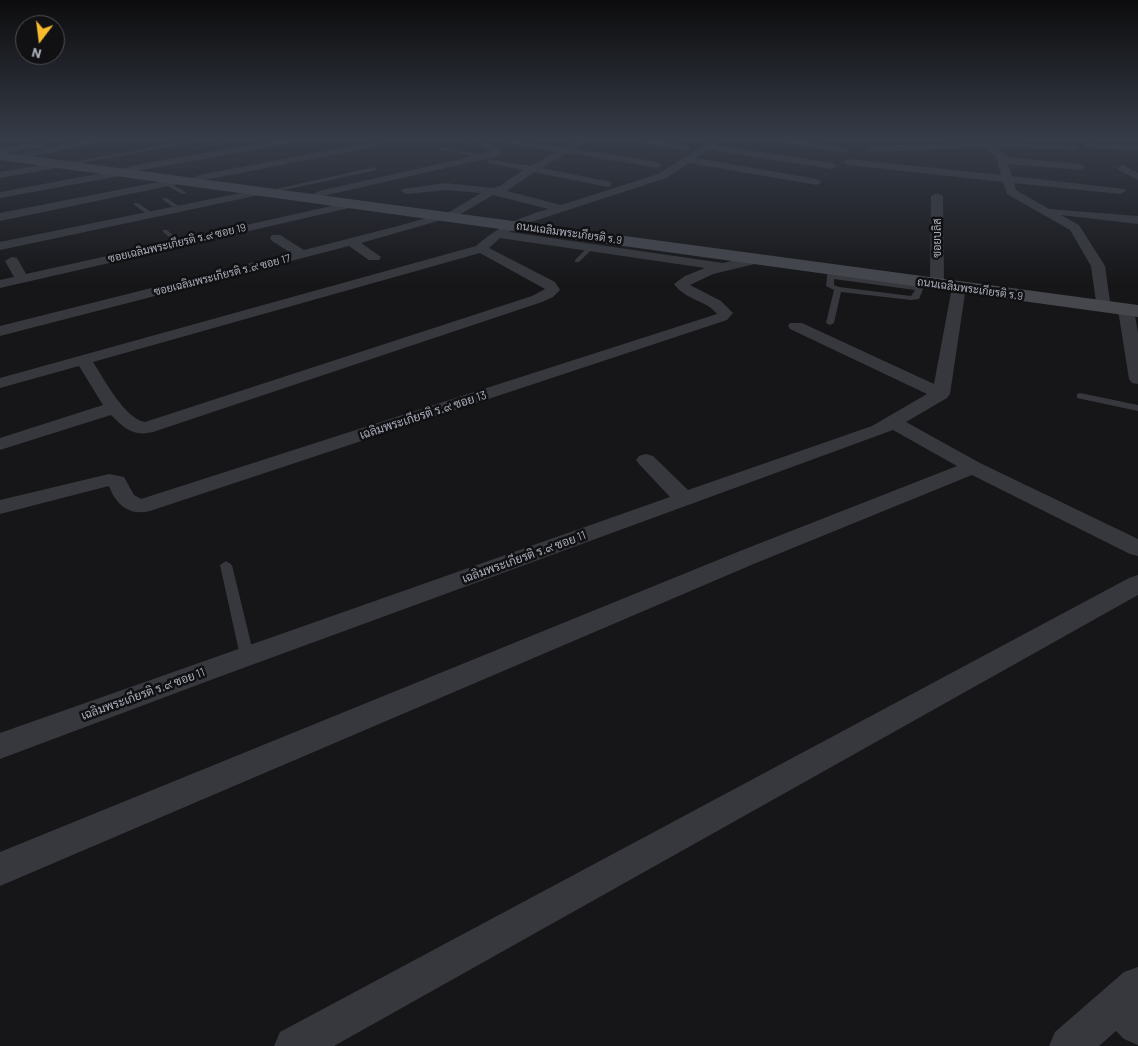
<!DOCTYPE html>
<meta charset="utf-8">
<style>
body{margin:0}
#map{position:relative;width:1138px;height:1046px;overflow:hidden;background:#161618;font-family:Barlow,sans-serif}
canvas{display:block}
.north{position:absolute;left:15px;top:15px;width:50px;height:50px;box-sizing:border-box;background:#111113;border:1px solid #4d4f55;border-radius:50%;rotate:195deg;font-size:14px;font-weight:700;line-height:20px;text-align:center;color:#a8acb9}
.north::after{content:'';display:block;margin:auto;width:18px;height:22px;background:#f8bb2e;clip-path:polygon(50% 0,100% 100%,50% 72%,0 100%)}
</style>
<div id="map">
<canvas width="1138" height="1046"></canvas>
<div class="north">N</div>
</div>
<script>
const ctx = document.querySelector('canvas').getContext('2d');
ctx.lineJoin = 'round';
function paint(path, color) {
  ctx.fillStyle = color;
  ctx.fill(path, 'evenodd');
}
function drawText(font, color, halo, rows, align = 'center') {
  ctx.font = font + ' Barlow,Sarabun,sans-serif';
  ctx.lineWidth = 5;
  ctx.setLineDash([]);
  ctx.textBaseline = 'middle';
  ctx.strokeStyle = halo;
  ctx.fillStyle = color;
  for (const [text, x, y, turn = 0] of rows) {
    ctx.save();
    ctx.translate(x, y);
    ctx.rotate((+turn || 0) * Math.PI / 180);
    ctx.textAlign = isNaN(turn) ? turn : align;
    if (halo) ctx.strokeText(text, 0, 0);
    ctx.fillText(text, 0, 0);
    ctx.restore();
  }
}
const service = new Path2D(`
 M0,139H9L0,141Z
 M195,139H200L193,143L75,164L72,162Z
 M236,139H247L187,150L185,149Z
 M440,147L486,156L488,157L486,158L438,149Z
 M375,167L377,170L279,191L276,189Z
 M166,183H170L187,193L182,194L166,185Z
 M163,198H167L181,208L176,209L163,200Z
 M134,203H138L154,214L149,215L134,205Z
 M163,230H167L181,242V244H177L163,232Z
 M588,247L593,248L579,262H575V260Z
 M828,268H832L833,274L917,286L919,280L926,282L919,299L911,300L841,292L834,323L830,325L826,323L834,290L826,286ZM834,279L915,290L911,296L839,287L834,285Z
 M1080,393L1138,405V411L1077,398V394Z
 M226,561L232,565L254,656L252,660L247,661L242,660L240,656L220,565Z`);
const minor = new Path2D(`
 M90,139H110L105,142L25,158L20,155L25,152Z
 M283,139H305L300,142L131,172L126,175L0,198V192L125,169L130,166Z
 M448,139C469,139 489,136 503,153L498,156L319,197L313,194L319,191L491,152L477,143L464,144Z
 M506,139L564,147L579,139H591L575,149L657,162L662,165L657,168L567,153L542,168L611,182L612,184L611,186L607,187L534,172L507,191L561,205L658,174L713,139H725L716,145L832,163L837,166L832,169L709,150L696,158L817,179L822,182L817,185L689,163L666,178L522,225L509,232L723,263L758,255L763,256L765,259L763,262L713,274L690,285L721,301L733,313L727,320L150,511C129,516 116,505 109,486L0,514V500L109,474L124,477L134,495L141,499L717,314C708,301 685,300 674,284L685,276L705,268L500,238L489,248L555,282L560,290L553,297L542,302L153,432C133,437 124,428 111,415L0,450V438L103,405L79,366L0,388V378L476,246C500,225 519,218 548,209L493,195L459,215L361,243L381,257L379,260H369L349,246L0,336V326L291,253L272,241L270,238L272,235H280L304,250L398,226L451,211L481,193L445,190L407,194L401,191L403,189L445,183L492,188L500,186L523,170L488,163V159L531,166L556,152L509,144L506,143ZM480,253L545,289L532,296L145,422C125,419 104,379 93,362Z
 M627,139H650L687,145L692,148L687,151L632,142Z
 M770,139H793L844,147L849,150L844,153L775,142Z
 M378,141L383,144L381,146L199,181L194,178L199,175Z
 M41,142L44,143V147L0,154V148Z
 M984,142L1078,145V149L1075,150L996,148L1003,153L1006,157L1080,164L1085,167L1080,170L1008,164L1012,176L1124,189L1126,191L1120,194L1014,183L1016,190L1049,209L1138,216V224L1061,215L1079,225L1105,266L1110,302L1108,305H1098L1096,302L1091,266L1070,230L1007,194L1003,182L848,165L843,162L848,159L1001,175L996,156L982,148L871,152L866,149L871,146Z
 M1088,143L1138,145V151L1085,148V144Z
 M64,161L69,164L68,166L0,178V172Z
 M1123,165L1138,173V180L1119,170L1118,168Z
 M184,177L189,180L188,182L0,221V213Z
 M265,188L269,189L271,191L269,193L0,250V242Z
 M937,193L943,196L944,280L942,283H932L930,280L931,196Z
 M354,201L360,204L358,206L0,288V280L14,277L5,261L12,257L17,258L26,274Z
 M959,283L964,284L966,287L950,394L947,398L906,422L980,463L1138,539V556L1130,554L972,475L756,563L0,886V852L740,551L957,466L893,430L216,678L0,759V733L670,497L639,464L636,460L639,456L646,454L653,456L688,490L872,426L927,394L790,329L788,326L790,323H802L934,384L952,287L954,284Z
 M1126,305L1131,307L1134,310L1138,333V384L1132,383L1129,379L1118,310L1121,307Z
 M1138,575V595L334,1046H274L280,1032L1129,578Z
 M1138,967V1045L1124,1039L1116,1031L1099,1046H1049L1055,1032L1124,972Z`);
const secondary = new Path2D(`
 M0,152L1138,305V317L0,160Z`);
const farStreetnames = [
 ["ถนนเฉลิมพระเกียรติ ร.9",569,233,8],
 ["ซอยบลิส",937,238,-90],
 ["ซอยเฉลิมพระเกียรติ ร.๙ ซอย 19",177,243,-13],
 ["ซอยเฉลิมพระเกียรติ ร.๙ ซอย 17",222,275,-14],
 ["ถนนเฉลิมพระเกียรติ ร.9",970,289,8]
];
const streetNames = [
 ["เฉลิมพระเกียรติ ร.๙ ซอย 13",423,415,-18],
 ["เฉลิมพระเกียรติ ร.๙ ซอย 11",524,557,-20],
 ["เฉลิมพระเกียรติ ร.๙ ซอย 11",143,694,-20]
];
paint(service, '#37383d');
paint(minor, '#37383d');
paint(secondary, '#45474d');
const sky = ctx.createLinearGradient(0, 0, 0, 286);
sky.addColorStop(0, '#0c0c0d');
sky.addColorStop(0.49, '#363c48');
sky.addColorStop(1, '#363c4800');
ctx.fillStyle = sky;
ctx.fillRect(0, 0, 1138, 286);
drawText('11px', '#a8acb9', '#111113', farStreetnames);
drawText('12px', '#a8acb9', '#111113', streetNames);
</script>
